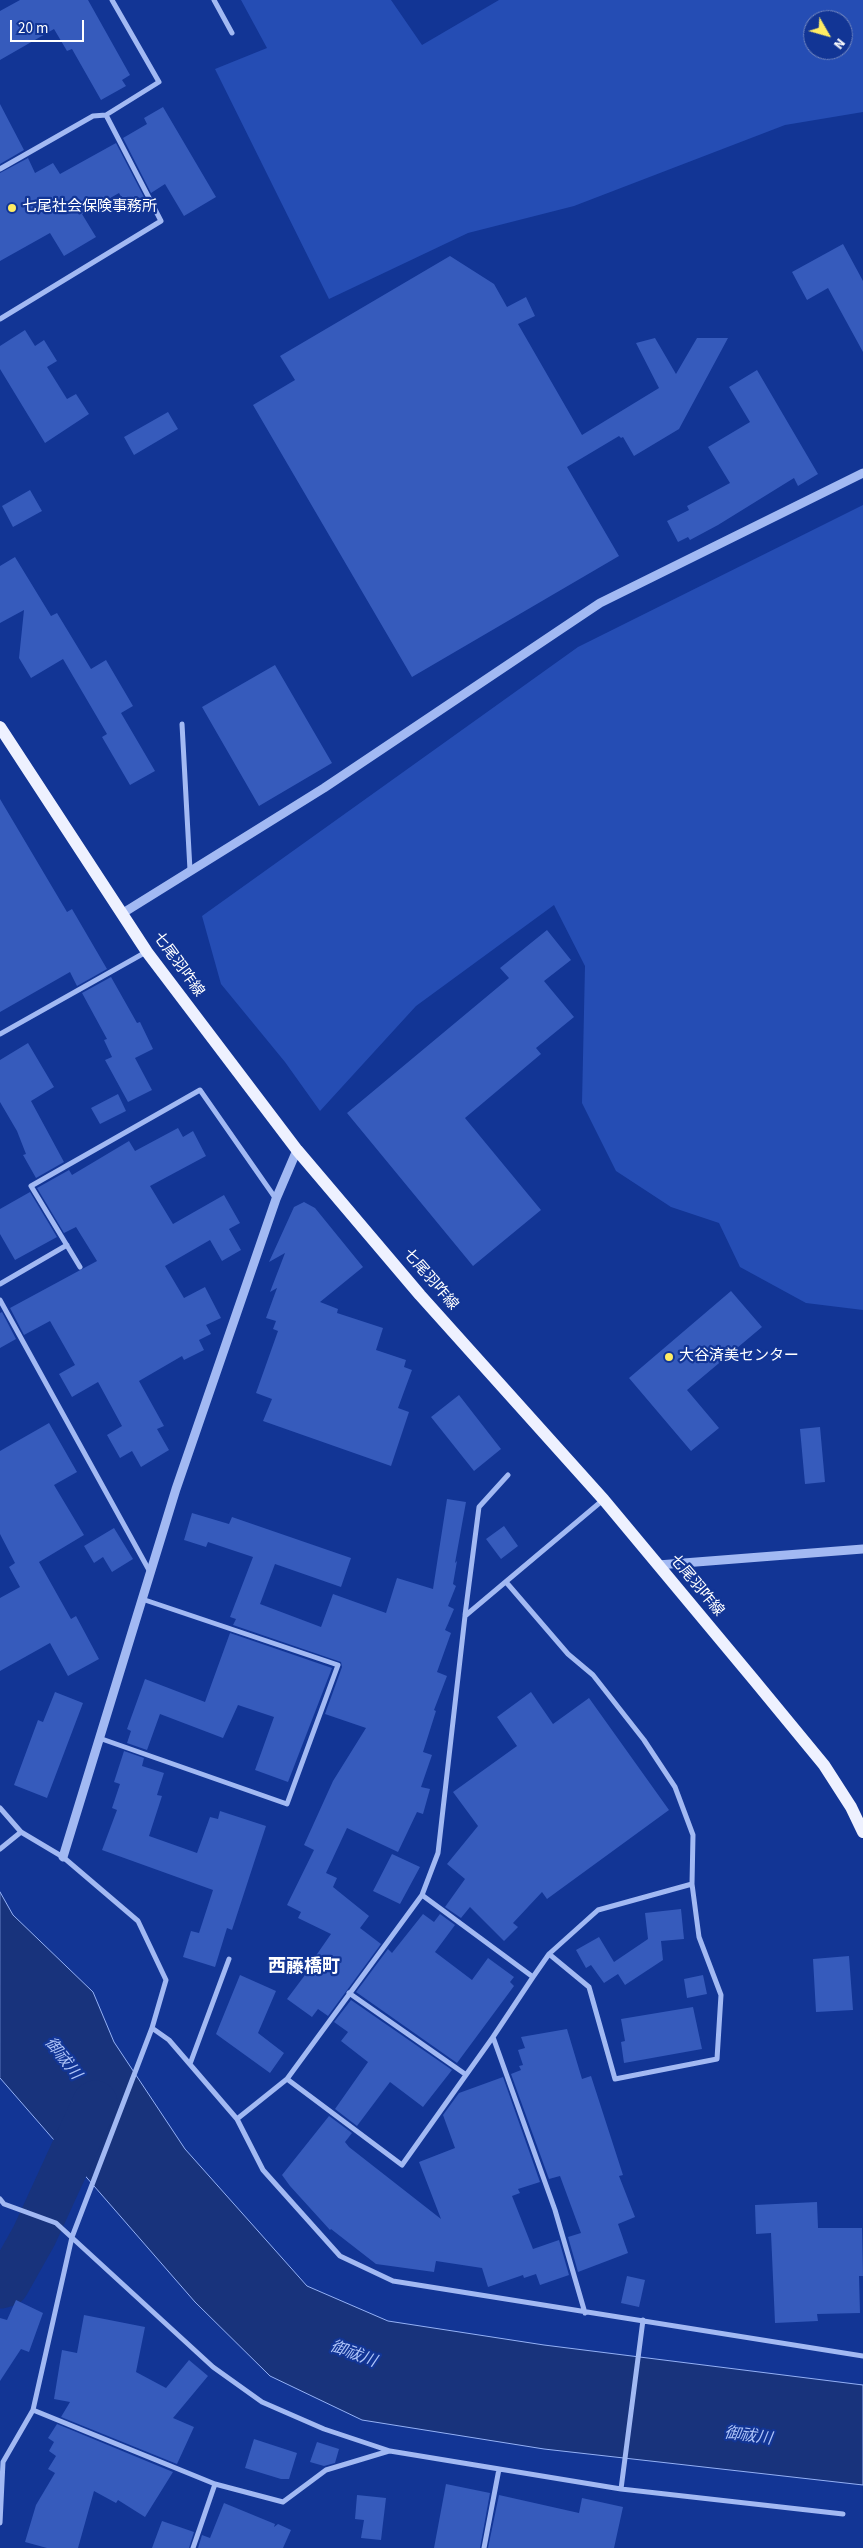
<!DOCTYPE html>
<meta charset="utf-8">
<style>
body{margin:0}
#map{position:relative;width:863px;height:2548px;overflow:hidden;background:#123595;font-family:"Source Sans 3",sans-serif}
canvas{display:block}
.north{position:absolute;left:803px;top:10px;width:50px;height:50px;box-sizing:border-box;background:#123595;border:1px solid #7186bf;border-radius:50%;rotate:128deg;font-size:14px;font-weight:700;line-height:20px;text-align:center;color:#fff}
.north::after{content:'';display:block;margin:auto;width:18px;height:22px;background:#ffec64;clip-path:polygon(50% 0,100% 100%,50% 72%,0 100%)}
.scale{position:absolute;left:10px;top:20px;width:74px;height:22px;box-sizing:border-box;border:2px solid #fff;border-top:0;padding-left:6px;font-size:15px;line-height:18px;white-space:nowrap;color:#fff;-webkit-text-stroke:4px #123595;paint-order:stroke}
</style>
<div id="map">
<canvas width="863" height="2548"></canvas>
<div class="north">N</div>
<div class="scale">20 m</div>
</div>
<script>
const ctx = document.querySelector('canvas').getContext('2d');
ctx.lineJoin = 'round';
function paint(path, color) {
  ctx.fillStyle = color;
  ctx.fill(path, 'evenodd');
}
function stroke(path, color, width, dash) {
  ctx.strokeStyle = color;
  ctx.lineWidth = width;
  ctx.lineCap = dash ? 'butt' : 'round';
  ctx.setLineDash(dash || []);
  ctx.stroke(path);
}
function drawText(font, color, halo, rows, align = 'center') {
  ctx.font = font + ' "Source Sans 3","Noto Sans JP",sans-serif';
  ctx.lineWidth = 4.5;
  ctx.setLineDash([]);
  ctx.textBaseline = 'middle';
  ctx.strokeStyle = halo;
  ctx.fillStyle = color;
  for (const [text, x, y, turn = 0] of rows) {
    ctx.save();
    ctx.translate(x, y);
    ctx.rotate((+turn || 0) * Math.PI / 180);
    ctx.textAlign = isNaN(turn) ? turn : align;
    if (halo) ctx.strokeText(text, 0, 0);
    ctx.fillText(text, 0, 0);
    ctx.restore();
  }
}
const green = new Path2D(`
 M241,0H391L422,45L499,0H863V112L785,125L574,206L468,233L329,299L215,69L267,48ZM813,20H843V50H813Z
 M863,505V1310L806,1303L740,1267L719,1223L671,1207L616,1171L582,1103L585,966L554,905L416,1006L320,1111L285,1062L221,984L202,916L578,647Z`);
const water = new Path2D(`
 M0,1892L13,1915L93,1992L114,2042L185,2149L307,2286L388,2321L544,2345L863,2385V2485L544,2449L362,2420L270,2376L195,2302L0,2078Z`);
const river = new Path2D(`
 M0,2286L7,2284L34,2236L95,2103`);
const building = new Path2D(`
 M20,0H88L130,75L122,80L126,86L101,100L72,49L67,51L54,29L0,60V11Z
 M0,104L24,150L0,164Z
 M163,107L216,197L184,216L165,184L151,193L123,138L147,124L144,118Z
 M116,143L144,197L127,208L119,193L82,214L96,237L64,256L50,233L0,261V173L28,158L35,173L53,163L60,174Z
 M843,244L863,281V352L828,288L807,300L792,272Z
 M450,256L494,284L507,307L526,297L535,316L518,324L582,435L659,388L636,343L655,338L676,374L697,338H728L679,429L634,456L623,437L621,438L619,436L567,467L619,556L412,677L253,405L295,380L280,356Z
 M25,330L35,346L44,340L57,361L47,367L67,399L76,394L89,414L45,443L0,369V346Z
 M757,370L818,474L798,486L794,478L718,525L690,540L688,537L678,542L667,521L689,510L687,506L730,483L708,447L750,422L729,387Z
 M168,412L178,429L134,455L124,437Z
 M30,490L42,511L13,527L2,506Z
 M15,557L51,616L57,613L91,669L106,660L133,706L121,713L155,771L130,785L102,737L107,734L63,659L31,678L19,658L24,610L0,623V566Z
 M275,665L332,763L259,806L202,707Z
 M0,799L67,912L72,909L107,969L77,986L70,972L0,1012Z
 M547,930L571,960L544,981L574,1017L536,1048L541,1054L465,1118L541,1210L473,1266L347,1113L509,978L500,968Z
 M111,977L137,1023L140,1022L153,1049L135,1058L152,1090L128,1102L105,1060L112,1057L104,1040L107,1039L82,993Z
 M28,1043L54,1087L31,1101L64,1162L36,1178L23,1155L26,1154L17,1131L0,1102V1060Z
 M118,1094L126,1111L100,1124L91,1108Z
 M178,1128L183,1137L193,1131L206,1156L150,1186L173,1224L224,1195L240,1223L229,1229L241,1250L222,1261L210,1240L165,1266L184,1298L205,1287L221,1318L206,1325L211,1334L199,1340L204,1350L184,1360L182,1356L139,1381L164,1426L157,1429L169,1450L141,1467L132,1451L120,1458L107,1435L122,1426L98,1382L72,1397L59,1374L75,1365L50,1321L24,1335L10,1308L97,1261L76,1227L64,1233L37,1188L69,1170L72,1175L129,1141L135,1151Z
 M30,1192L57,1237L15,1260L0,1234V1209Z
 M304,1202L315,1208L363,1267L320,1302L338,1309L337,1313L383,1328L376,1350L406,1360L404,1367L412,1370L398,1408L409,1412L391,1466L263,1421L272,1399L256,1393L278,1331L273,1329L276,1321L266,1318L277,1288L270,1292L285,1253L269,1262L294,1207Z
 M731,1291L762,1327L687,1390L719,1428L691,1451L629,1378Z
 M2,1312L16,1339L0,1348V1313Z
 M459,1395L501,1449L474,1471L431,1417Z
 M49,1423L77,1472L54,1485L84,1535L39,1562L71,1619L76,1616L99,1659L68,1676L50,1643L0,1671V1598L20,1587L9,1567L15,1563L0,1534V1451Z
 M820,1427L825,1482L805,1484L800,1429Z
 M447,1499L466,1502L455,1563L457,1561L453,1584L456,1586L448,1606L454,1609L445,1630L451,1633L437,1672L447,1676L434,1710L436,1711L423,1752L432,1755L421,1787L430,1789L423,1814L417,1812L398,1852L347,1828L326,1873L337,1878L333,1887L369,1916L360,1928L381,1944L328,2016L318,2009L312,2017L287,1999L317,1959L315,1957L331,1934L298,1918L301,1912L287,1905L314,1850L304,1845L333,1781L366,1728L325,1714L342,1667L341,1662L233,1625L236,1619L230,1617L253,1557L208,1542L206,1547L184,1540L192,1513L229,1524L232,1517L351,1558L341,1587L275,1564L260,1604L321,1627L333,1594L386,1613L397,1578L433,1589Z
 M504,1526L518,1546L501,1559L486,1539Z
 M114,1528L133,1559L112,1572L103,1557L94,1563L84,1546Z
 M230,1633L332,1668L288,1782L255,1770L274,1717L238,1705L223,1738L160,1714L147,1750L127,1743L131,1731L127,1729L145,1679L205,1702Z
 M55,1692L83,1703L47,1798L14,1785L38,1720L43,1722Z
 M531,1692L553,1724L589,1698L669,1810L547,1899L542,1892L513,1923L518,1927L504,1941L470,1907L461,1918L445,1907L465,1879L447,1864L478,1826L453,1792L517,1746L497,1717Z
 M124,1751L144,1758L142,1766L164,1773L157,1795L162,1796L149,1836L197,1853L210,1817L218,1819L220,1811L266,1826L232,1930L227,1928L215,1967L183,1957L191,1931L199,1933L213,1890L102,1850L117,1810L112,1808L120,1784L114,1782Z
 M392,1854L420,1867L400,1904L373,1891Z
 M681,1909L684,1939L661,1941L663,1960L625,1985L618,1974L604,1983L591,1965L586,1968L576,1950L599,1937L614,1962L648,1939L645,1913Z
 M423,1914L434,1922L440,1914L455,1925L435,1952L472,1980L488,1958L514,1977L510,1982L514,1986L457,2063L356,1992L388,1949L392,1953Z
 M849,1956L853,2010L816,2012L813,1959Z
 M240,1975L276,1991L258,2033L284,2053L270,2073L216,2034Z
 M703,1975L707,1994L687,1998L684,1979Z
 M351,2000L452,2070L423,2107L390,2082L357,2126L335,2109L368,2062L341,2041L348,2032L334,2022Z
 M693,2007L702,2049L624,2063L621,2042L625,2041L621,2019Z
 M567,2029L582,2079L591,2076L623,2175L619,2176L635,2217L618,2224L628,2253L578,2272L568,2237L581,2233L560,2176L549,2179L511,2074L521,2070L519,2066L523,2065L518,2050L525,2048L521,2037Z
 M503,2077L540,2182L518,2189L520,2193L512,2196L533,2249L559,2240L569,2275L540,2285L536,2274L524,2278L523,2275L488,2287L482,2268L436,2261L434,2272L376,2264L331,2229L330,2230L290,2186L282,2175L329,2116L352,2133L345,2142L349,2147L441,2219L419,2162L455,2148L443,2115L459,2093Z
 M817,2202L818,2228H862L863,2276H859L860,2313L817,2314L818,2321L775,2323L771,2233L756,2234L755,2205Z
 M627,2276L645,2280L639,2307L621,2303Z
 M16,2300L43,2313L29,2352L21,2349L0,2381V2318L7,2320Z
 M84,2315L145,2327L136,2372L166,2388L189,2360L208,2376L173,2418L194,2427L177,2464L61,2417L70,2402L54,2399L62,2350L77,2353Z
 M57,2424L173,2472L145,2517L118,2500L116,2503L94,2491L78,2548H47L25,2542L36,2505L55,2473L48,2469L56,2456L49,2451L54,2442L48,2438Z
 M254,2439L297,2453L289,2479H281L245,2468Z
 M317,2442L339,2449L335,2463L324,2466L310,2462Z
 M446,2484L490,2493L480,2548H434Z
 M357,2495L386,2498L381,2540L361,2538L364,2520L355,2519Z
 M499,2495L579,2513L582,2498L623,2507L614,2548H488Z
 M224,2503L275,2524L274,2527L278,2524L291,2530L283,2548H198L202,2535L210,2538Z
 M162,2521L194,2532L189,2548H152Z`);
const minor = new Path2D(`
 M214,0L232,33
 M0,169L93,116L106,115L159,82L112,0
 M0,319L161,221L106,115
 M182,724L190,870
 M0,1034L146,952
 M80,1267L31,1186L200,1090L276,1199
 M0,1284L67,1245
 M0,1300L150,1572
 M506,1582L568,1654L593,1675L644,1740L675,1787L693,1835L692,1884
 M465,1615L479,1507L508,1475
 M99,1738L287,1804L338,1665L142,1599
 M0,1808L21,1832L63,1857L138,1921L166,1980L152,2028L72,2237L33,2410L3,2462L0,2523
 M0,1849L21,1832
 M422,1895L438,1853L465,1616L603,1500
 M533,1977L549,1954L598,1910L692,1884L699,1937L721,1995L717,2059L615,2079L589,1987L549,1954
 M349,1993L465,2074
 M152,2028L169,2040L237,2119L263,2170L340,2256L393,2281L863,2356
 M493,2037L555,2210L585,2313
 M190,2064L229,1959
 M237,2119L287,2079L422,1895L533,1977L493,2037L402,2165L287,2079
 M0,2199L4,2204L56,2223L213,2367L262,2402L324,2429L390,2451L621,2489L843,2514
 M33,2410L215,2484L283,2502L326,2470L389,2451
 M621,2489L643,2320
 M193,2548L215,2484
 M484,2548L499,2469`);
const tertiary = new Path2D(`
 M123,913L324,788L600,603L863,473
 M658,1565L863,1549
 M63,1857L176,1489L276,1199L297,1150`);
const primary = new Path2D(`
 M0,727L147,952L297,1150L420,1295L604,1500L754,1680L824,1765L851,1807L863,1832`);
const markers = [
 [12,208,5,"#ffec64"],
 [669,1357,5,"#ffec64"]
];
const poiNames = [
 ["七尾社会保険事務所",22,208],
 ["大谷済美センター",679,1357]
];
const streetNames = [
 ["七尾羽咋線",178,965,54],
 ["七尾羽咋線",430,1280,49],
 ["七尾羽咋線",696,1586,50]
];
const waterNames = [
 ["御祓川",62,2059,52],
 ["御祓川",353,2355,20],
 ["御祓川",748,2437,8]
];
const quarterNames = [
 ["西藤橋町",304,1968]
];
paint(green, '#254db4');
paint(water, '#18337c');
stroke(water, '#94b1f6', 1);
stroke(river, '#18337c', 45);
paint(building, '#365bbc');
stroke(minor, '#a2b9f3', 5);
stroke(tertiary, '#a2b9f3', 9);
stroke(primary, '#eef1ff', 12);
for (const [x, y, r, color] of markers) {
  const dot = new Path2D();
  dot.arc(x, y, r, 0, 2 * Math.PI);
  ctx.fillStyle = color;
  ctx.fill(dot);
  stroke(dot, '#123595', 2);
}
drawText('15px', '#fff', '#123595', poiNames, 'left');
drawText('15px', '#fff', '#123595', streetNames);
drawText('italic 16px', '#aec4f9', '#123595', waterNames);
drawText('bold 18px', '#fff', '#123595', quarterNames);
</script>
